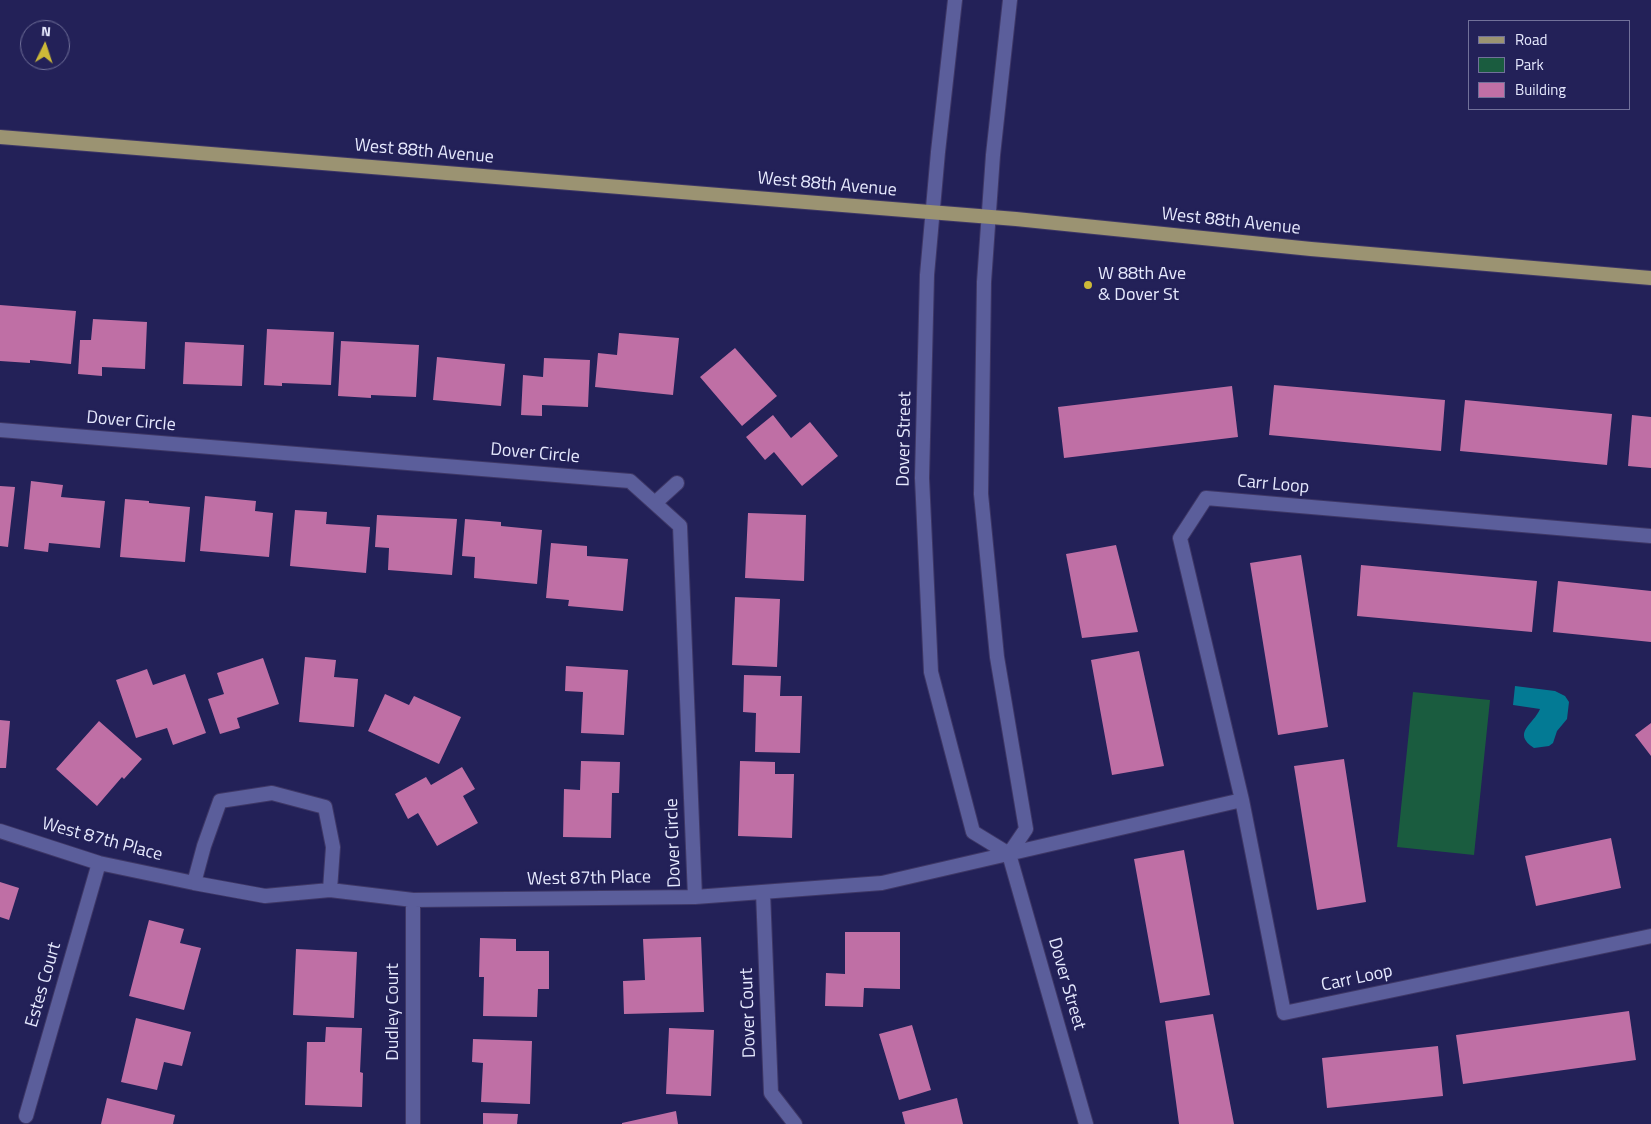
<!DOCTYPE html>
<style>
body{margin:0}
#map{position:relative;width:1651px;height:1124px;overflow:hidden;background:#232158;font-family:"Titillium Web",sans-serif}
canvas{display:block}
.legend{position:absolute;left:1468px;top:20px;width:162px;height:90px;box-sizing:border-box;background:#232158;border:1px solid #71719a;margin:0;padding:6px 9px;list-style:none;font-size:15px;color:#e5e8fd}
.legend li{display:flex;align-items:center;gap:10px;height:25px}
.legend b{width:25px;border:1px solid #71719a}
.north{position:absolute;left:20px;top:20px;width:50px;height:50px;box-sizing:border-box;background:#232158;border:1px solid #71719a;border-radius:50%;rotate:4deg;font-size:14px;font-weight:700;line-height:20px;text-align:center;color:#e5e8fd}
.north::after{content:'';display:block;margin:auto;width:18px;height:22px;background:#cdb938;clip-path:polygon(50% 0,100% 100%,50% 72%,0 100%)}
</style>
<div id="map">
<canvas width="1651" height="1124"></canvas>
<ul class="legend">
<li><b style="height:6px;background:#9b9372"></b>Road</li>
<li><b style="height:14px;background:#1a5c3f"></b>Park</li>
<li><b style="height:14px;background:#bf6fa5"></b>Building</li>
</ul>
<div class="north">N</div>
</div>
<script>
const ctx = document.querySelector('canvas').getContext('2d');
ctx.lineJoin = 'round';
function paint(path, color) {
  ctx.fillStyle = color;
  ctx.fill(path, 'evenodd');
}
function stroke(path, color, width, dash) {
  ctx.strokeStyle = color;
  ctx.lineWidth = width;
  ctx.lineCap = dash ? 'butt' : 'round';
  ctx.setLineDash(dash || []);
  ctx.stroke(path);
}
function drawText(font, color, halo, rows, align = 'center') {
  ctx.font = font + ' "Titillium Web",sans-serif';
  ctx.lineWidth = 5;
  ctx.setLineDash([]);
  ctx.textBaseline = 'middle';
  ctx.strokeStyle = halo;
  ctx.fillStyle = color;
  for (const [text, x, y, turn = 0] of rows) {
    ctx.save();
    ctx.translate(x, y);
    ctx.rotate((+turn || 0) * Math.PI / 180);
    ctx.textAlign = isNaN(turn) ? turn : align;
    if (halo) ctx.strokeText(text, 0, 0);
    ctx.fillText(text, 0, 0);
    ctx.restore();
  }
}
const green = new Path2D(`
 M1413,692L1490,700L1474,855L1397,847Z`);
const water = new Path2D(`
 M1515,686L1555,691L1565,696L1569,702L1567,719L1557,731L1553,743L1549,746L1534,748C1511,733 1534,724 1540,709L1513,705Z`);
const building = new Path2D(`
 M0,305L76,311L71,364L30,360V363L0,361Z
 M93,319L147,322L145,369L102,367V376L78,374L80,340H91Z
 M267,329L334,332L331,385L282,383V386L264,385Z
 M619,333L679,338L673,395L595,387L598,353L617,355Z
 M341,341L419,345L416,397L371,395V398L338,396Z
 M185,342L244,345L242,386L183,384Z
 M735,348L777,396L742,426L700,377Z
 M437,357L505,364L501,406L433,400Z
 M544,358L590,360L588,407L542,405V416L521,415L523,375L543,377Z
 M1274,385L1445,400L1441,451L1269,435Z
 M1232,386L1238,437L1064,458L1058,407Z
 M1465,400L1612,414L1607,465L1460,451Z
 M773,415L791,438L810,422L838,456L802,486L774,452L765,460L746,437Z
 M1632,415L1651,417V468L1628,466Z
 M31,481L63,485L61,497L105,501L100,548L49,543L48,552L24,549Z
 M0,486L15,487L8,547L0,546Z
 M205,496L256,501L255,511L273,513L269,557L200,551Z
 M125,499L149,501V503L190,507L185,562L120,557Z
 M295,510L327,512L326,524L370,527L366,573L290,566Z
 M748,513L806,515L804,581L745,578Z
 M377,515L457,519L452,575L388,570L389,548L375,547Z
 M465,519L501,522V526L542,530L537,584L474,578L475,557L462,556Z
 M551,543L587,546V556L628,559L623,611L568,606L569,600L546,598Z
 M1116,545L1138,632L1082,638L1066,554Z
 M1301,555L1328,727L1278,735L1250,563Z
 M1361,565L1537,581L1532,632L1357,616Z
 M1558,581L1651,591V642L1553,632Z
 M735,597L780,599L777,667L732,665Z
 M1139,651L1164,766L1112,775L1091,660Z
 M305,657L336,660L334,677L358,679L354,727L299,722Z
 M263,658L279,704L237,718L240,728L220,734L208,699L224,694L217,673Z
 M566,666L628,670L624,735L581,733L583,692L565,691Z
 M147,669L153,685L185,674L206,733L173,745L167,728L136,738L116,680Z
 M744,675L781,676L780,696H802L800,753L755,752L756,713L743,712Z
 M385,694L409,705L414,696L461,717L439,764L368,731Z
 M0,720L10,721L6,768H0Z
 M99,721L142,759L124,779L122,777L97,806L56,769Z
 M1651,723V756L1635,735Z
 M1344,759L1366,902L1317,910L1294,766Z
 M581,761L620,762L619,793H612L611,838L563,837L564,789L580,790Z
 M740,761L775,762V774H794L792,838L738,836Z
 M462,767L475,789L463,796L478,823L437,846L418,813L408,819L395,794L426,777L431,785Z
 M1611,838L1621,888L1536,906L1525,856Z
 M1184,850L1210,995L1160,1003L1134,859Z
 M0,882L19,888L9,920L0,917Z
 M149,920L184,929L180,943L201,948L184,1010L129,996Z
 M845,932H900V989L864,988L863,1007L825,1006L826,973L845,974Z
 M701,937L704,1012L624,1014L623,981L645,980L643,939Z
 M480,938L516,939V951H549V989H538L537,1017L483,1016L484,977H479Z
 M296,949L357,952L354,1018L293,1015Z
 M1629,1011L1636,1060L1463,1084L1456,1035Z
 M1213,1014L1234,1124H1179L1165,1021Z
 M136,1018L191,1032L182,1066L164,1062L157,1090L121,1082Z
 M912,1025L931,1090L899,1100L879,1034Z
 M326,1027L362,1028L360,1072L363,1073L362,1107L305,1105L307,1042H325Z
 M669,1028L714,1030L711,1096L666,1094Z
 M473,1039L532,1041L530,1104L481,1102L483,1063L472,1062Z
 M1438,1046L1443,1096L1327,1108L1322,1058Z
 M107,1098L175,1115L173,1124H101Z
 M957,1098L963,1124H905L902,1112Z
 M676,1111L678,1124H622V1123Z
 M483,1113L518,1114L517,1124H483Z`);
const minor = new Path2D(`
 M955,0L938,152L927,275L922,478L931,672L973,832L1009,854L1086,1124
 M0,430L630,481L680,526L695,897
 M655,503L677,483
 M1651,536L1206,498L1180,538L1242,800L1284,1013L1651,936
 M0,831L99,863L194,883L204,846L220,801L272,793L325,807L333,847L330,890L413,900L695,897L882,883L1242,800
 M1009,854L1026,829L997,657L981,494L984,282L993,155L1010,0
 M194,883L265,896L330,890
 M763,892L771,1093L795,1124
 M26,1116L99,863
 M413,1124V900`);
const primary = new Path2D(`
 M0,137L1016,219L1311,249L1651,278`);
const markers = [
 [1088,285,5,"#cdb938"]
];
const streetNames = [
 ["West 88th Avenue",424,152,5],
 ["West 88th Avenue",827,185,5],
 ["West 88th Avenue",1231,222,6],
 ["Dover Circle",131,422,5],
 ["Dover Street",905,439,-89],
 ["Dover Circle",535,454,5],
 ["Carr Loop",1273,485,5],
 ["West 87th Place",102,840,15],
 ["Dover Circle",674,843,-92],
 ["West 87th Place",589,879,-1],
 ["Carr Loop",1357,979,-12],
 ["Dover Street",1066,984,74],
 ["Estes Court",44,985,-74],
 ["Dudley Court",394,1012,-90],
 ["Dover Court",749,1013,-92]
];
const poiNames = [
 ["W 88th Ave",1098,275],
 ["& Dover St",1098,296]
];
paint(green, '#1a5c3f');
paint(water, '#037a94');
paint(building, '#bf6fa5');
stroke(minor, '#3e3766', 16);
stroke(primary, '#3e3766', 16);
stroke(minor, '#5b5e9b', 14);
stroke(primary, '#9b9372', 14);
for (const [x, y, r, color] of markers) {
  const dot = new Path2D();
  dot.arc(x, y, r, 0, 2 * Math.PI);
  ctx.fillStyle = color;
  ctx.fill(dot);
  stroke(dot, '#232158', 2);
}
drawText('18px', '#e5e8fd', '#232158', streetNames);
drawText('18px', '#e5e8fd', '#232158', poiNames, 'left');
</script>
